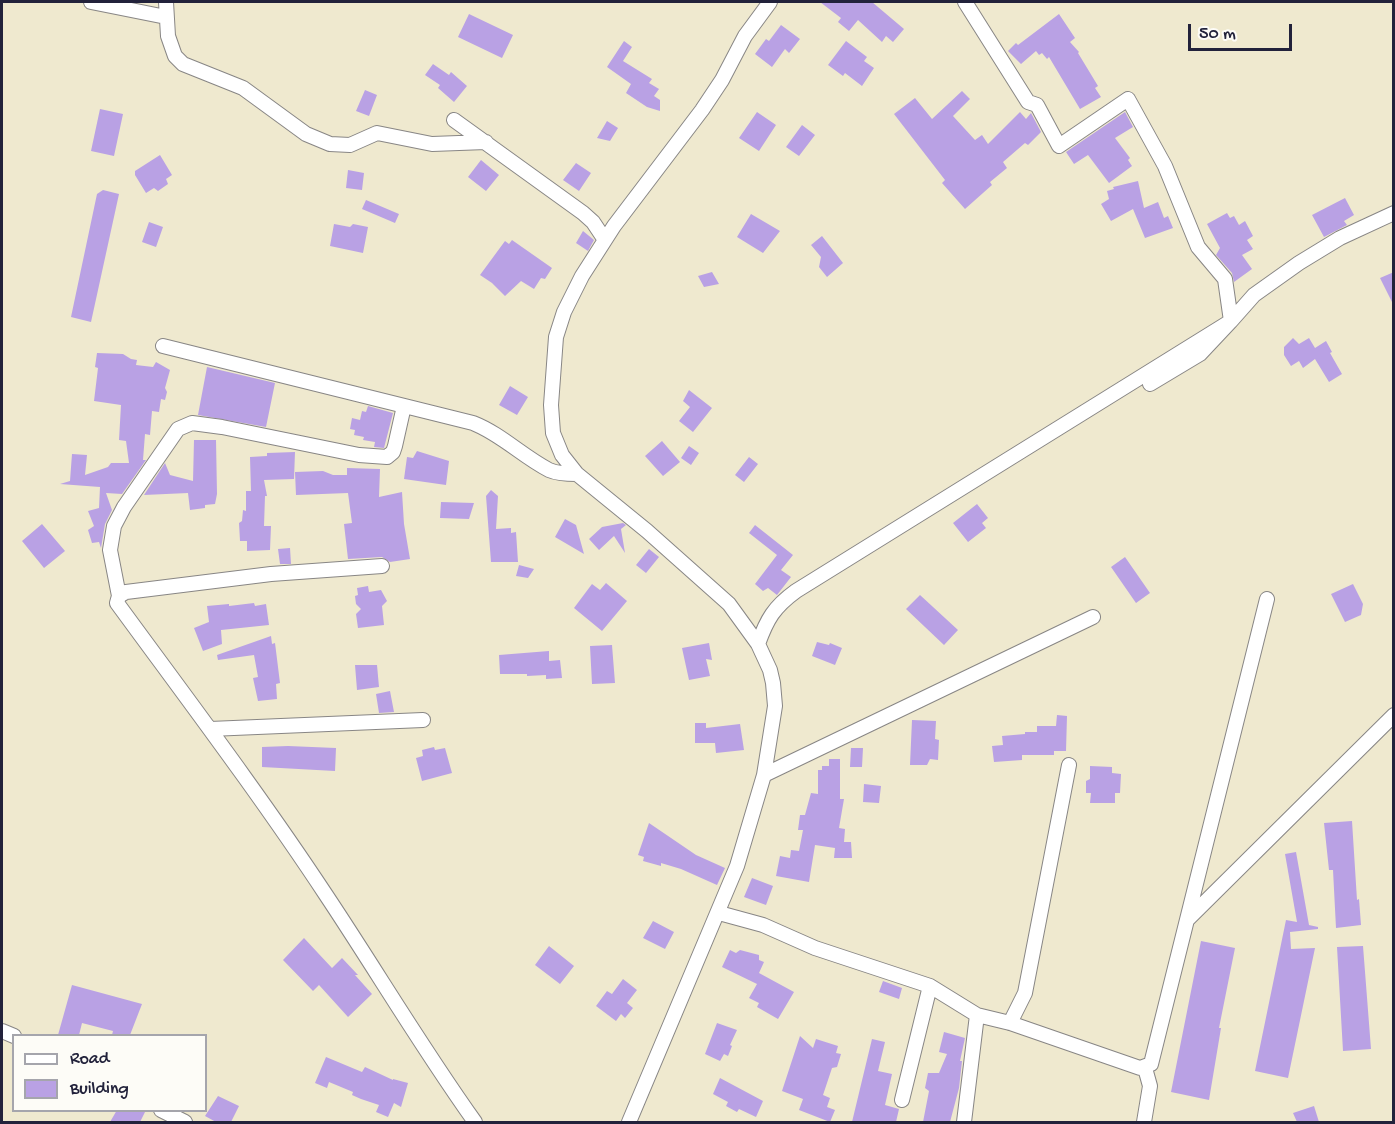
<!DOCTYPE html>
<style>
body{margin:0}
#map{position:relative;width:1395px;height:1124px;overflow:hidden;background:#efe9cf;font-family:"Gochi Hand",sans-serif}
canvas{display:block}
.frame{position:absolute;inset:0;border:3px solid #22223b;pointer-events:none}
.legend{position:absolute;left:12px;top:1034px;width:195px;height:78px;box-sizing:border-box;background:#fdfcf7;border:2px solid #a5a5ac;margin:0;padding:8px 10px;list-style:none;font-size:18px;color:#22223b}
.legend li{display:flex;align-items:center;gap:12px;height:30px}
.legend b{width:30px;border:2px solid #a5a5ac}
.scale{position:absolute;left:1188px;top:24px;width:104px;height:27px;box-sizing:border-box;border:3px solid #22223b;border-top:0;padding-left:8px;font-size:18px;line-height:21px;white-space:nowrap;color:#22223b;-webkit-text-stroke:4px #fdfcf7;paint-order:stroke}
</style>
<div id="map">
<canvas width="1395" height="1124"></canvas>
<div class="frame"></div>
<ul class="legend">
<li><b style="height:8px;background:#fff"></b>Road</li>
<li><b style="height:16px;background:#b9a1e4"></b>Building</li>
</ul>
<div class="scale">50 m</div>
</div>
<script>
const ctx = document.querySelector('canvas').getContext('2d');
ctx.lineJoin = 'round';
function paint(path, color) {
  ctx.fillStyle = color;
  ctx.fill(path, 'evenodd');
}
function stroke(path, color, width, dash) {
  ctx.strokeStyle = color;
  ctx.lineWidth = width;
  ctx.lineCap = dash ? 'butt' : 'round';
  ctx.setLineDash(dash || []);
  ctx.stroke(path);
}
const building = new Path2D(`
 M820,2H872L904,29L893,42L886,36L882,42L858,20L849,31L838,22L841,18Z
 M469,14L513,35L502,58L458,37Z
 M1059,14L1075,38L1070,42L1079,52L1078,53L1098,86L1095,88L1101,97L1080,109L1049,57L1047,59L1042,53L1039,55L1036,51L1021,64L1008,51L1016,43L1018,45Z
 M781,25L800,39L789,53L785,49L772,67L755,54L766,39L769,41Z
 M624,41L632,47L623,61L652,79L649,83L659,89L654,96L660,100V111L647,107L626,93L631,84L607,67Z
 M846,41L867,57L864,61L874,68L862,86L845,73L843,76L828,65Z
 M433,64L449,75L451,72L467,86L454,102L438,88L440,85L425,75Z
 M365,90L377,95L369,116L356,111Z
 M962,91L970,99L953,116L975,140L982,135L988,144L1020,112L1026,119L1031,113L1041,132L1028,145L1025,143L1003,162L1007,168L990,182L992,185L965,209L942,183L945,180L894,114L915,98L932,119Z
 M100,109L123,114L114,156L91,151Z
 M757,112L776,125L759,151L739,138Z
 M1125,112L1133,127L1115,138L1130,158L1128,160L1132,166L1109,183L1088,155L1074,164L1066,152Z
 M607,121L618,128L610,141L597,138Z
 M802,125L815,135L799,156L786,147Z
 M160,155L172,175L166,179L168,184L158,191L154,188L146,193L135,175V171Z
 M481,160L499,175L486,191L468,177Z
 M576,163L591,173L579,191L563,180Z
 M348,170L364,173L362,190L346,188Z
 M1138,181L1144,208L1158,202L1164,218L1168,216L1173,228L1145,238L1133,209L1111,221L1101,204L1109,199L1107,191L1114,189L1113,187Z
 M103,190L119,194L91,322L71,317L97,194Z
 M1345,198L1354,215L1344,221L1347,225L1324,237L1312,215Z
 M366,200L399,214L395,223L362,209Z
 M1227,213L1230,218L1234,216L1239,225L1245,221L1253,236L1247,240L1253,249L1242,255L1252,269L1234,282L1232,273L1216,255L1220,248L1207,224Z
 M751,214L780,231L763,253L737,237Z
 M149,222L163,227L156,247L142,242Z
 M334,224L350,227L353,224L368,227L363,253L330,246Z
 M583,231L594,240L588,251L576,243Z
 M822,236L843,263L827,277L819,267L821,257L811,245Z
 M512,240L552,268L545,279L541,278L534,289L521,281L505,296L492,283L480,275L505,241L509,244Z
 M712,272L719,284L704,287L698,276Z
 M1394,272V306L1380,278Z
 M1293,338L1299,344L1309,338L1315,348L1326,341L1332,352L1330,353L1342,374L1329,382L1315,359L1303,368L1299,361L1291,366L1284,355V347Z
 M97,353L123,354L131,359L137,360L136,365L153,367L156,362L170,370L165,388L167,392L165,400L161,399L159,412L152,411L150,435L145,434L143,460H146L122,494L106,493L112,510L105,524L101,548L99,542L92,543L88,530L94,526L88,511L99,508L100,487L60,484L70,481L72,454L87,455L85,475L108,467L111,463H129L126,441L119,440L121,405L94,401L98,368L95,367Z
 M207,367L275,383L266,427L198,415Z
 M510,386L528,397L517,415L499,405Z
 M689,390L712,408L693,432L679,421L690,407L683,401Z
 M368,406L393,413L384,448L374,447L375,442L363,440L364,437L354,435L355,430L350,429L352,418L360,420L362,411L366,412Z
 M194,440H216L217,494L215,504L205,505V508L190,510L188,493L144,495L165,463L170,475L193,481Z
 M662,441L680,462L663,476L645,456Z
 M689,446L699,453L691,465L681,458Z
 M417,451L449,461L446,485L404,479L407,457L413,458Z
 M295,452L294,479L264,480L267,496H265L264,526H271L270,550L247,551V541H240L239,523L242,521L243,510L246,511V491H251L250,457L267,456V453Z
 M749,457L758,464L744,482L735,475Z
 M347,468L380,469L379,497L402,492L404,524L410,559L390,562L382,557L348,559L344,524L352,523L348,493L296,495L295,472L323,471L333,475H347Z
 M491,490L498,496L496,529L511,528V533L516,532L518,562H491L486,496Z
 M441,502L474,503L469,519L440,518Z
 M977,504L988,518L982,523L986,528L968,542L953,523Z
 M565,519L576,525L584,554L555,537Z
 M623,523L626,525L621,529L625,553L614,536L599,550L589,539L602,527Z
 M42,524L65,551L44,568L22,541Z
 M755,525L793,555L781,570L791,577L777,595L768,588L763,591L755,584L777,555L749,533Z
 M290,548L291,564H280L278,549Z
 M649,549L659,557L646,573L636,565Z
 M1125,557L1150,593L1136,603L1111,567Z
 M519,565L534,569L528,578L516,576Z
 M606,583L627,601L602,631L574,608L592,584L600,590Z
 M1353,584L1363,604L1361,615L1345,622L1331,594Z
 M368,586L369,592L381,590L387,601L382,606L384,625L358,628L356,614L361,609L356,604L355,596L358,595L357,588Z
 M920,595L958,630L944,645L906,609Z
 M254,603L255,606L266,604L269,625L221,630L222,644L203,651L194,628L209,622L207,606L229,604V606Z
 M271,636L272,644L275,643L280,683L276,684L277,699L258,701L253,678L258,677L254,655L218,660L217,655Z
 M817,642L829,645L830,643L842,648L835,665L812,656Z
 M709,643L712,660L706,659L710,676L689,680L682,648Z
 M612,645L615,683L592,684L590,646Z
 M549,651V661L560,660L562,678L546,679V675L527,676V674H500L499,655Z
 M355,665H377L379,687L357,690Z
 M390,691L394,712L379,713L376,694Z
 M1057,715L1067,716L1066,751H1054V755H1022V760L994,762L992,746L1003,745L1002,736L1025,734V732H1037V726H1056Z
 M912,720L936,721L935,739L939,740L938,760L930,759L927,765H910Z
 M695,723H706V728L740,724L744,750L716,753L715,743H695Z
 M288,746L336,748L335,771L262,767V747Z
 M434,747L435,750L445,748L452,773L422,781L416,758L423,756L422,750Z
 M851,748H863L862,767H850Z
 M829,759H840V799H844L839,828L845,829L844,842H851L852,858H834L835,848L815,845L809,882L776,876L780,856L790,858L791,850L799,851L803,830H798L800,815H805L811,793L818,794V770H822V766H829Z
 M1090,766L1112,767V773L1121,774L1120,793H1115V803H1090L1091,793H1086V781L1090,779Z
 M864,784L881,786L879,803L863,802Z
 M1352,821L1357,900L1359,899L1361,925L1336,928L1333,870H1329L1324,823Z
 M649,823L696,855L725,868L717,885L681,869L661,863V866L643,861L644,857L638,855Z
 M1296,852L1309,925L1318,927V929L1290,932L1291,949L1315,948L1288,1078L1255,1071L1286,920L1297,922L1285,854Z
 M752,878L773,886L766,905L744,897Z
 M653,921L674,932L665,949L643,938Z
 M304,938L332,968L342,958L358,975H355L372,994L348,1017L319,985L313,991L283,960Z
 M1201,941L1235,948L1219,1028H1221L1209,1100L1171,1092Z
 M549,946L574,966L560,984L535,965Z
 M1363,946L1371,1049L1343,1051L1337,947Z
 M730,950L736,953L740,950L759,955V960L764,962L759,973L794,992L778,1019L757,1007L759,1003L749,998L757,984L722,967Z
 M623,979L637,990L627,1003L633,1008L625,1018L621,1014L616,1021L596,1006L607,991L612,994Z
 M883,981L902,988L899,999L879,992Z
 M72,985L142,1004L130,1035H112L113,1031L82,1023L79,1035H58Z
 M717,1023L737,1030L730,1045L732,1046L728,1056L724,1054L720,1061L705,1054Z
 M944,1032L965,1038L960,1061H962L959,1088L950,1122H923L929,1091L925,1088L928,1073H939L947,1054L939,1052Z
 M800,1036L813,1048L816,1039L838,1046L836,1053L841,1054L837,1067L832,1068L823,1095L830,1098L827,1107L835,1110L830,1122L799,1110L803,1099L782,1091Z
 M872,1039L885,1042L878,1071L892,1074L885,1105L899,1109L896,1122H852Z
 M326,1057L362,1072L365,1067L393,1080V1079L408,1083L401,1107L394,1103L388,1117L376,1112L379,1105L361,1099L352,1095L353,1092L329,1082L327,1088L315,1083Z
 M720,1078L763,1101L756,1117L739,1109L737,1112L726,1106L728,1102L713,1094Z
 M218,1096L239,1106L231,1122H216L205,1116Z
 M1314,1106L1319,1122H1297L1293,1113Z
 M117,1110H146L140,1122H110Z`);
const street = new Path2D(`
 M91,2L166,17
 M166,2L168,36L175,56L183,64L243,88L306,134L330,144L350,145L377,133L432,144L486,142
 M965,2L1028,102L1037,105L1059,146L1128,99L1165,166L1198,247L1225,279L1231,321L1200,354L1150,384
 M454,120L583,213L593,222L605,240
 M163,346L473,423C501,434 522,456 549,470C558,474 568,474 577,474
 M382,566L271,574L126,592L119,596L117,603C188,700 260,795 326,895C376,970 422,1048 475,1122
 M119,596L110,550L114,526L124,507L178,429L192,423L222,427L359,455L387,457L393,452L395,446L404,406
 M758,644C767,619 774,607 796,591L1231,321L1254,295L1299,263L1340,238L1394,213
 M210,729L423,720
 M764,775L1093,617
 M719,913L763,925L815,948L930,986L977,1015
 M1188,919L1394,715
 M1010,1023L1025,993L1069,765
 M2,1031L14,1036
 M902,1100L930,986
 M161,1110L185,1122
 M629,1122L737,866L764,775L775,706L773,683L770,670L758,644L729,604L647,531L577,474L562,455L553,433L551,405L556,337L564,312L582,276L614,226L702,110L722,80L745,36L770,2
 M964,1122L977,1015L1010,1023L1140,1068L1151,1064L1267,599
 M1144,1122L1150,1086L1145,1068`);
paint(building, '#b9a1e4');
stroke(street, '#888685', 16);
stroke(street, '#fff', 14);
</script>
